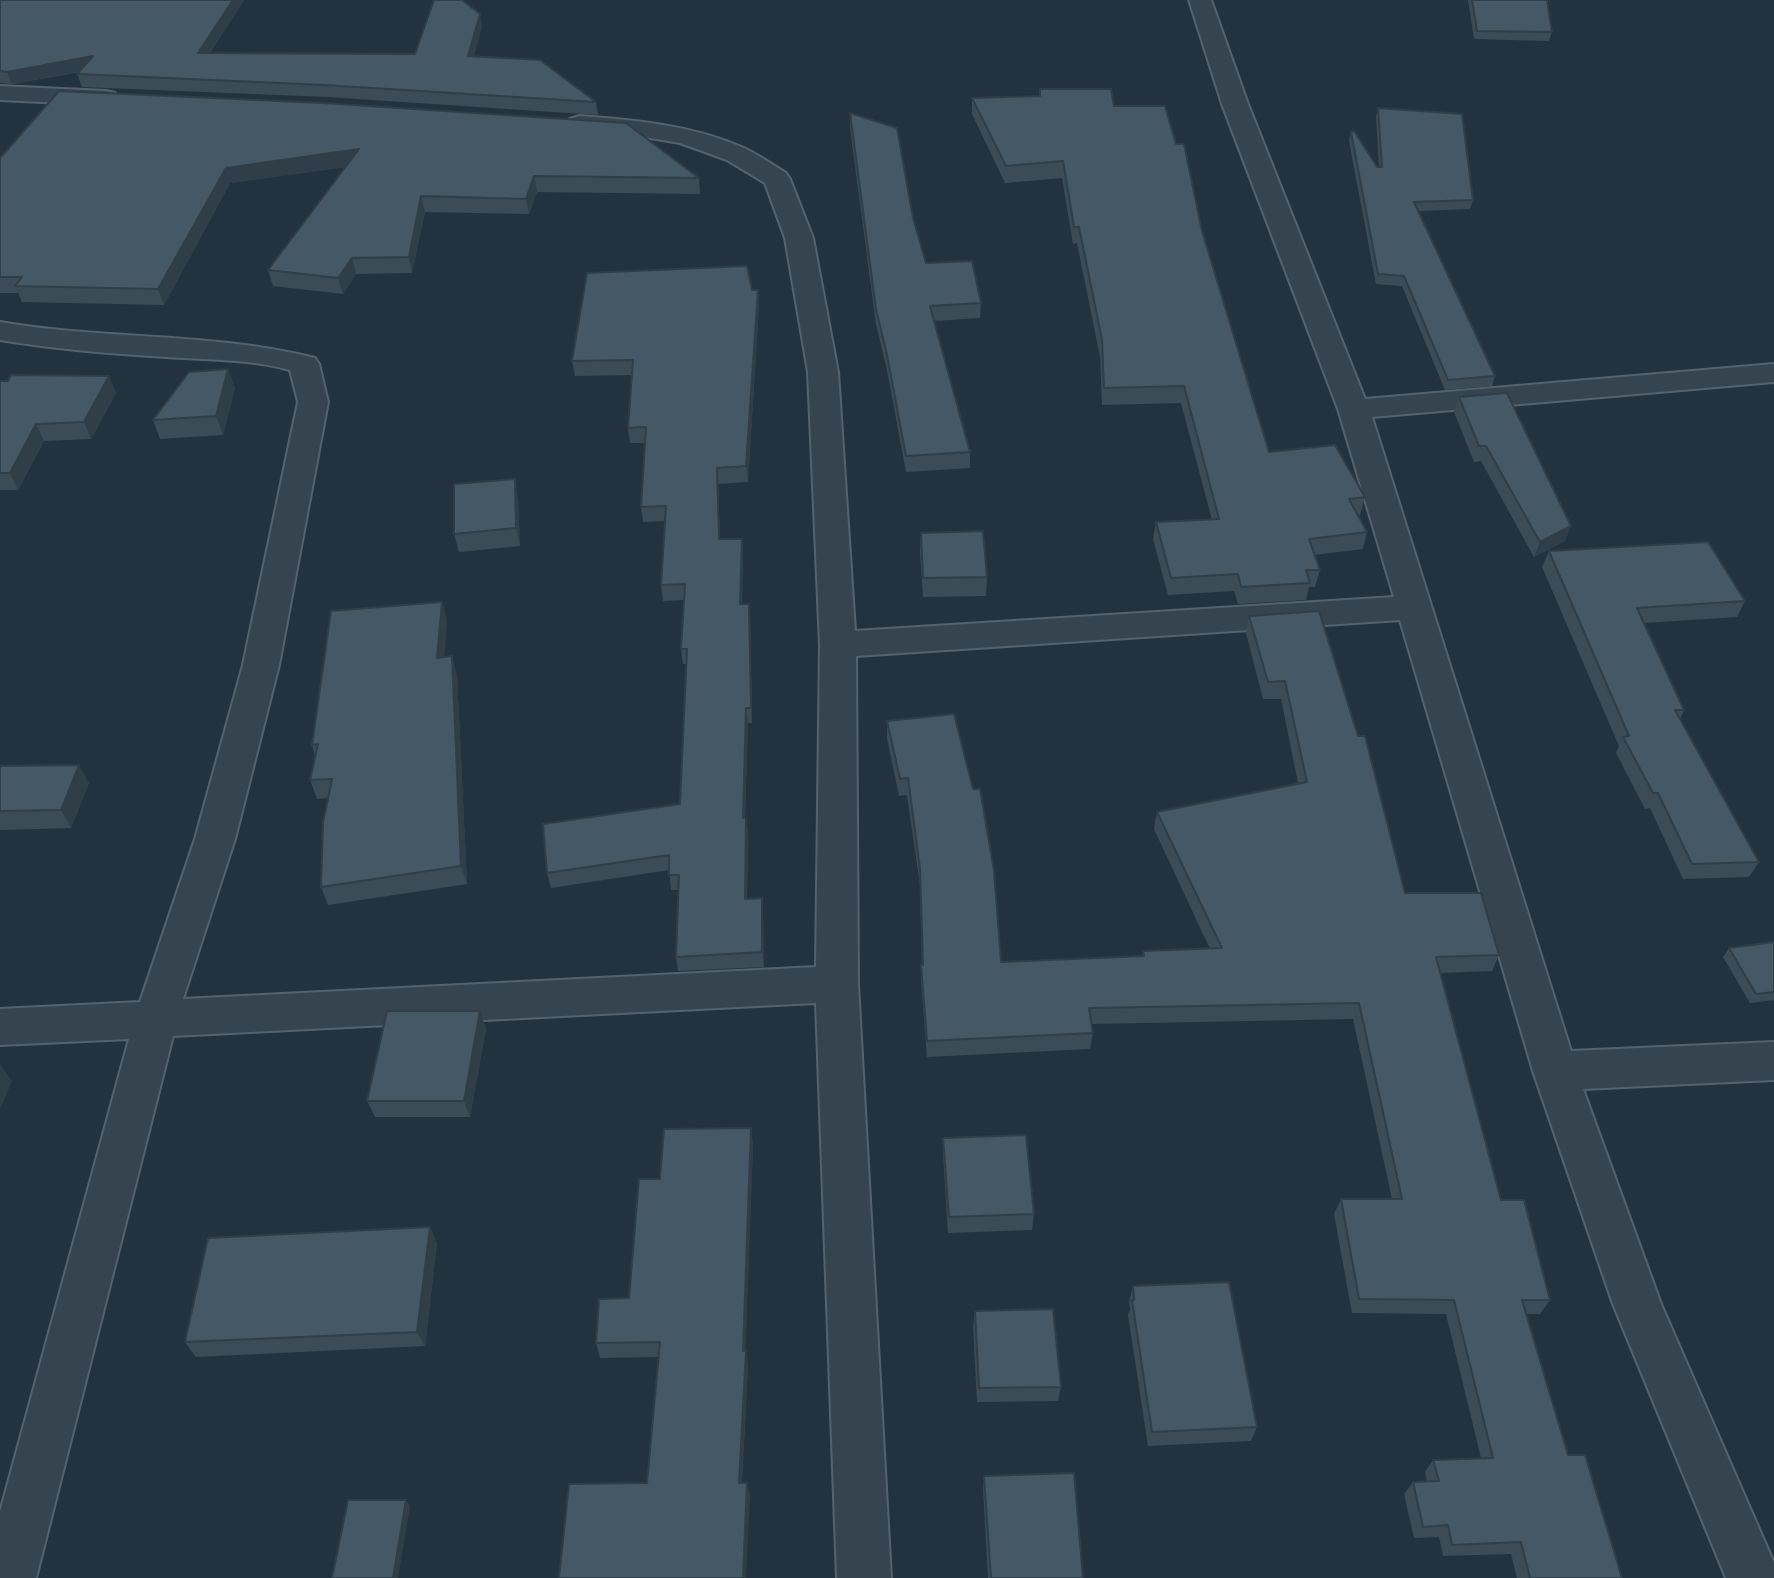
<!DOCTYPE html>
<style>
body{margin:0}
canvas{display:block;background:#22323f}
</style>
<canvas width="1774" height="1578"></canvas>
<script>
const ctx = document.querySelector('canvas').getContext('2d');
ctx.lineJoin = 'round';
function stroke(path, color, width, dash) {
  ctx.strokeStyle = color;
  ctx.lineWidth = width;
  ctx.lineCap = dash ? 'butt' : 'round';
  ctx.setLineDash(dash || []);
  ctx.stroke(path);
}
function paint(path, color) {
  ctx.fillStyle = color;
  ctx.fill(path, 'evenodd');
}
const street = new Path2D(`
 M1189,0H1211L1248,104L1365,399L1774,364V382L1372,417L1571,1051L1774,1042V1080L1583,1089L1661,1304L1774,1563V1578H1726L1613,1304L1533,1071L1400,620L856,656L858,984L891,1578H837L816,1003L173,1036L36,1578H0V1512L129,1039L0,1045V1009L140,1002L195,839L243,665L298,402L290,370C250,359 208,360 167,357C111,354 55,349 0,340V322C104,340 212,332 315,358L319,364L328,402L279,665L235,839L183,999L816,967L820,645L808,372L785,238L765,183L727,160L680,143L638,136L579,132L570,129L566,124L570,119L579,116C635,120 692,125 744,148C759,155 773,165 786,173L790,179L813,238L838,372L855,631L1394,597L1338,409L1222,104Z
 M0,86L106,91L115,93L118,98L115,103L106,105L0,100Z`);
const wall = new Path2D(`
 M0,0H244L210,53L415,54L482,26L474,56L596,102L598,115L327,97L82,87L77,74L80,72L12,84L0,83Z
 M1468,0H1547L1552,32L1549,41L1474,39Z
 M1040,89L1114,106L1202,231L1269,452L1365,497L1360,515H1358L1367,532L1363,549L1314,555L1320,570L1315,587H1309L1306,600L1238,604L1234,591L1168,595L1153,539L1156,522L1212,520L1181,403L1102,405L1100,357L1077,243L1073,244L1062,178L1005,183L972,114V98L1039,96Z
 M59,91L699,178L700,194L537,192L529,214L425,212L412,273L356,274L343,294L273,286L268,270L345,167L230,183L164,305L22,302L18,293H0V158Z
 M1378,108L1473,200L1470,209L1418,211L1495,376L1492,386L1445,390L1402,286L1376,284L1349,141L1351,132L1377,167H1379L1376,117Z
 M850,113L913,218L926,263L981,303L980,318L934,321L970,452V468L906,472L887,370L876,324L850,128Z
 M752,290H758L759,305L748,482L718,484L720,539H742L743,554L742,604H749L750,619L752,723H748L745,818H746L748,833L747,899L762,898L763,913L764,967L678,971L676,957L678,890H671L669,870L551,888L547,873L680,804L687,664H683L681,649L684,600L663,601L661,585L665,521L643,522L641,507L645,443H630L628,428L632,375L575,376L572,361Z
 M0,381L116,393L91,439L44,441L18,490H0Z
 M235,388L223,435L160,439L153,420Z
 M1459,397L1565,541L1534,557L1481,461L1474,462L1454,412Z
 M518,498L520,546L459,552L454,534Z
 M921,533L987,577L986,596L923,597L920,551Z
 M1549,551L1745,601L1737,617L1644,623L1684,710L1680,719L1759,862L1749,877L1683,879L1650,808L1645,809L1616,753L1619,746L1542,567Z
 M442,602L447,621L444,657L457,675L467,884L328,905L321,887L328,798L317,799L310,780L315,755L312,745Z
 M1249,616L1405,893L1499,955L1492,971L1440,973L1501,1200L1550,1300L1540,1314H1526L1568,1455L1622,1578H1517L1511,1554L1443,1556L1439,1537L1414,1538L1404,1494L1413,1482H1427L1425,1472L1433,1460L1481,1458L1446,1314L1352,1313L1334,1214L1341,1199H1392L1353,1019L1091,1024L1093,1033L1090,1049L927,1057L921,982V965H922L920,885L907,795L899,796L887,738V721L1001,962L1142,956L1143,951L1210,949L1154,829L1157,812L1298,783L1281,699H1263L1246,633Z
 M0,766L89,783L71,828L0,830Z
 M1774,942V1000L1750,1003L1723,957L1729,948Z
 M480,1011L486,1029L470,1117H375L367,1101Z
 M751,1128L753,1145L745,1351L748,1365L742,1483H747L750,1496L647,1483L658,1357L600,1358L596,1343L629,1298L660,1179Z
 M943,1138L1034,1214L1032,1230L948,1233L943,1155Z
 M437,1243L425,1346L196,1357L185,1342Z
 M1133,1286L1257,1427L1251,1441L1148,1446L1128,1315L1130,1309L1129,1302Z
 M975,1311L1061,1387L1058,1401L977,1402L973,1326Z
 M984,1476L1083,1578H988L983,1489Z`);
const shadedWall = new Path2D(`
 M233,0H244L202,65L198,53Z
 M480,14L482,26L471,68L468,56Z
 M93,56L98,68L12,84L7,72Z
 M359,149L363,165L230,183L164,305L158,289L226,168Z
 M534,176L537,192L529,214L526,199Z
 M421,196L425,212L412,273L409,257Z
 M352,258L356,274L343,294L338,278Z
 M758,290L759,305L748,482L746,466Z
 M228,369L235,388L223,435L216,416Z
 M109,376L116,393L91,439L84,422Z
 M36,424L44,441L18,490L10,473Z
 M717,468L718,484L721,555L719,539Z
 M515,479L518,498L520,546L516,528Z
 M1571,526L1565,541L1534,557L1540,542Z
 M742,539L743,554L741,619L740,604Z
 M442,602L447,621L442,677L437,658Z
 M749,604L750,619L752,723L751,708Z
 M452,656L457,675L467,884L461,866Z
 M746,708L748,723L744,834L743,818Z
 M79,765L89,783L71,828L61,810Z
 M746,818L748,833L746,914L745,899Z
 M762,898L763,913L764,967L762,952Z
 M480,1011L486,1029L470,1117L464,1101Z
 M0,1064L12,1081L0,1109Z
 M751,1128L753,1145L745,1365L743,1351Z
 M430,1227L437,1243L425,1346L417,1332Z
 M746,1351L748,1365L741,1496L739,1483Z
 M747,1483L750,1496L746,1578H743Z
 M406,1500L410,1506L398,1578H393Z`);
const building = new Path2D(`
 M0,0H233L198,53L415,54L434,0H462L480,14L468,56L540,60L596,102L324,85L77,74L93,56L7,72L0,71Z
 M1472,0H1547L1552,32L1477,31Z
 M1040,89H1111L1114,106H1165L1176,144H1184L1202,231L1269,452L1335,445L1365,497L1349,499L1367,532L1309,539L1320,570H1306L1310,583L1241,587L1238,574L1171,578L1156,522L1219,519L1184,386L1104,388L1102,340L1079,227H1074L1063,161L1006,166L972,98L1040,96Z
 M59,91L323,103L626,123L699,178L534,176L526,199L421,196L409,257L352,258L338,278L268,270L359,149L226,168L158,289L15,286L22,277H0V158Z
 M1378,108L1462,114L1473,200L1414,202L1495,376L1448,380L1404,276L1378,274L1351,132L1354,131L1377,167H1382Z
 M850,113L897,128L913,218L926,263L972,261L981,303L930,306L970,452L906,456L887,355L876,309Z
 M747,266L752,290H758L746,466L717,468L719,539H742L740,604H749L751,708H746L743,818H746L745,899L762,898V952L676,957L679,875H669V855L547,873L543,824L680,804L687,649H681L685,584L661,585L666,506L641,507L646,427L628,428L633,360L572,361L587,273Z
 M228,369L216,416L153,420L189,372Z
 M11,375L109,376L84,422L36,424L10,473H0V381H8Z
 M1507,393L1571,526L1540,542L1486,446H1479L1459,397Z
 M515,479L516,528L454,534V484Z
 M983,531L987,577L923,578L921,533Z
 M1708,542L1745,601L1637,608L1684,710H1675L1759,862L1692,864L1658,793H1653L1623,737L1629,736L1549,551Z
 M442,602L437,658L452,656L461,866L321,887L323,823L332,779L310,780L318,744L312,745L331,611Z
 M1319,611L1358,736H1365L1405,893H1481L1499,955L1436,957L1501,1200H1524L1550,1300H1522L1568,1455H1585L1622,1578H1530L1521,1542L1452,1545L1448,1525L1423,1527L1413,1482L1439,1481L1433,1460L1493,1458L1454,1300L1359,1299L1341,1199H1402L1359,1003L1089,1008L1093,1033L927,1041L921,965H923L920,869L908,778L900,779L887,721L954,714L973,789H980L994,871L1001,962L1144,956L1143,951L1222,948L1157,812L1307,782L1285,681L1268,682L1249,616Z
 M79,765L61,810L0,811V766Z
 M1774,942V992L1756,994L1729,948Z
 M387,1011H480L464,1101H367Z
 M751,1128L743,1351H746L739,1483H747L743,1578H559L569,1484L647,1483L660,1342L596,1343L599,1299L629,1298L639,1179H660L664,1129Z
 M1026,1135L1034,1214L949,1217L943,1138Z
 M430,1227L417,1332L185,1342L208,1238Z
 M1229,1282L1257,1427L1152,1432L1132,1300H1134L1133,1286Z
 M1053,1309L1061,1387L979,1388L975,1311Z
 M1074,1473L1083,1578H991L984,1476Z
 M348,1500H406L393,1578H332Z`);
stroke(street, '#54626d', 4);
paint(street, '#36444f');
paint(wall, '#3b4c57');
paint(shadedWall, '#303e47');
paint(building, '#455865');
stroke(building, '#303e47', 2);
</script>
